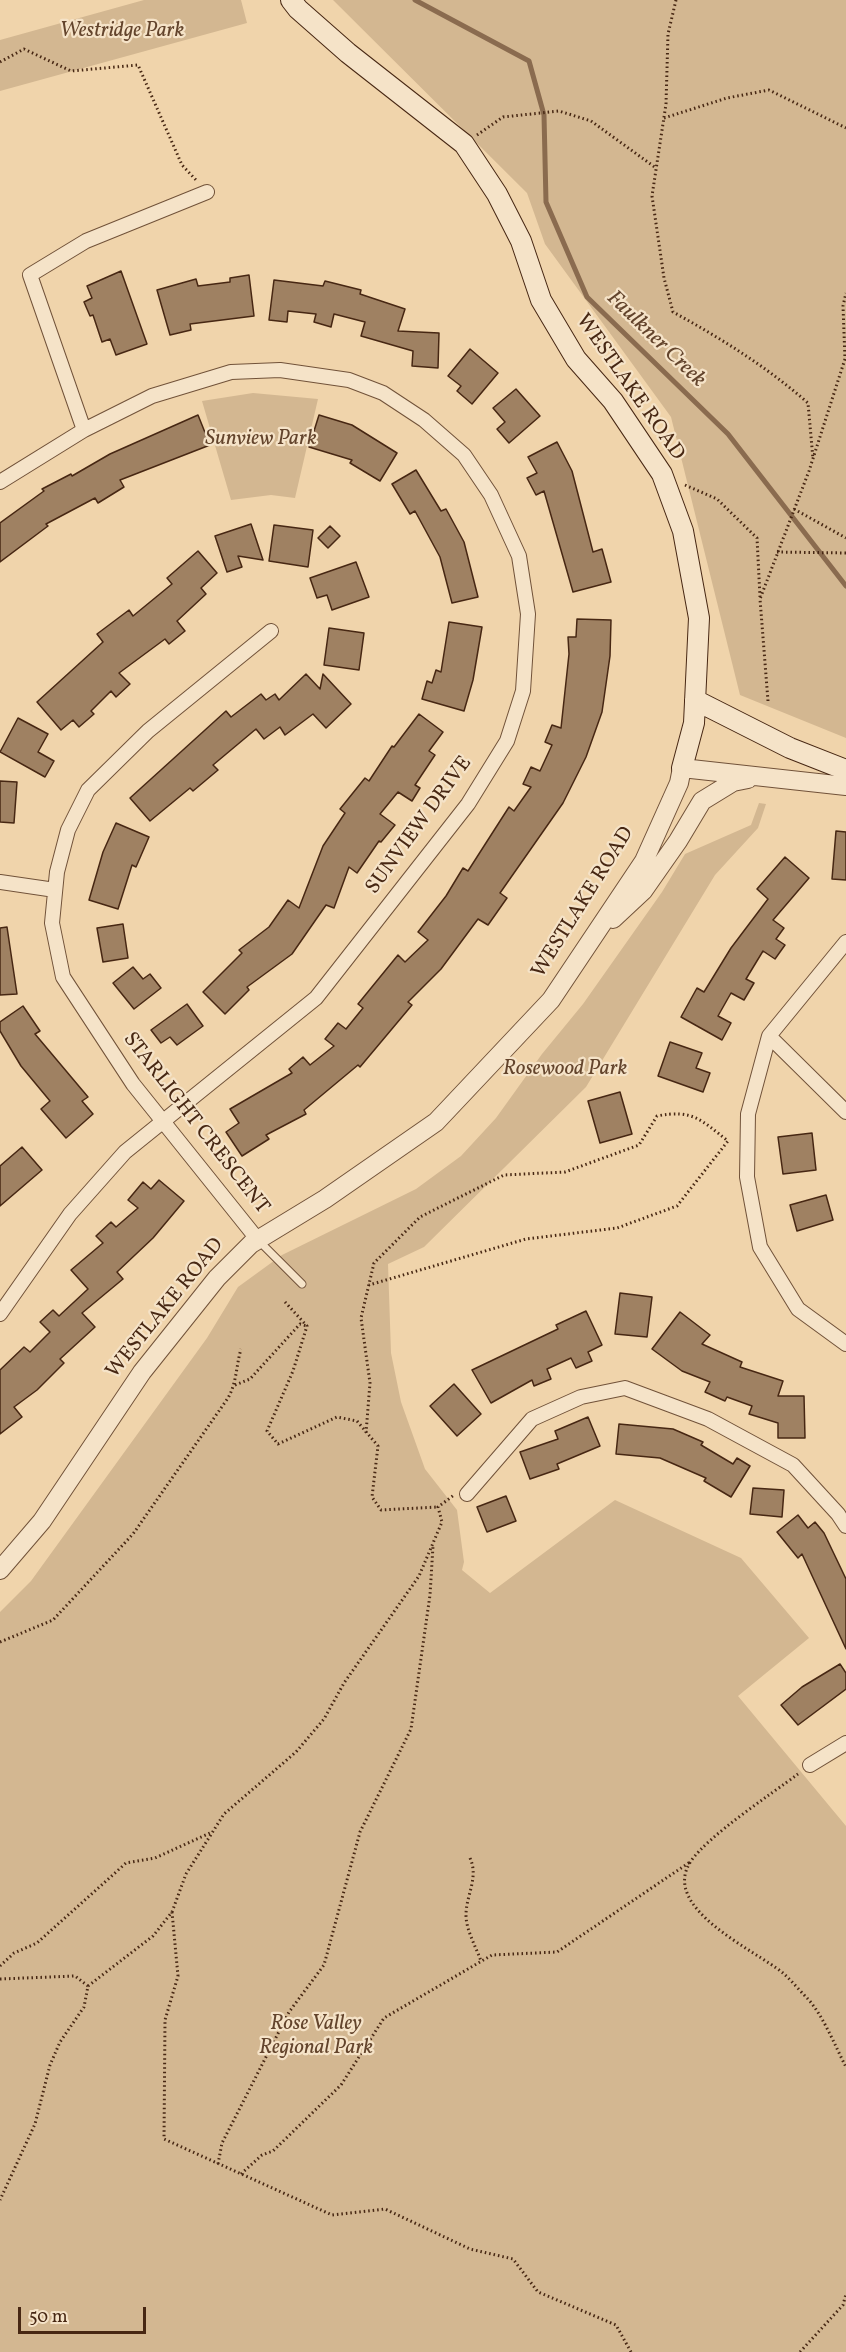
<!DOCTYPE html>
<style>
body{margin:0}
#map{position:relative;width:846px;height:2352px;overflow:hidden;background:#f0d4ab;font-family:Vollkorn,serif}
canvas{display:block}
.scale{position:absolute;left:18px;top:2307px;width:128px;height:27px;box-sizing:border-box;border:3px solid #472713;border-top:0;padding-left:8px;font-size:18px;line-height:21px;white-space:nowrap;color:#472713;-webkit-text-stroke:4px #f5e3c8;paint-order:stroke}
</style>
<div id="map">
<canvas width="846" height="2352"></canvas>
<div class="scale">50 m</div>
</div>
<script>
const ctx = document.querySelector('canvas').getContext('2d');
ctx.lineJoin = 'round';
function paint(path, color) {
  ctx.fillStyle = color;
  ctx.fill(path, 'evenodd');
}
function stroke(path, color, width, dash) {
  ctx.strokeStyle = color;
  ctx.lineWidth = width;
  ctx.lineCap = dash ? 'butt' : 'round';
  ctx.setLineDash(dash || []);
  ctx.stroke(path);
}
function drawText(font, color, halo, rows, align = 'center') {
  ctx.font = font + ' Vollkorn,serif';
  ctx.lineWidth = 4.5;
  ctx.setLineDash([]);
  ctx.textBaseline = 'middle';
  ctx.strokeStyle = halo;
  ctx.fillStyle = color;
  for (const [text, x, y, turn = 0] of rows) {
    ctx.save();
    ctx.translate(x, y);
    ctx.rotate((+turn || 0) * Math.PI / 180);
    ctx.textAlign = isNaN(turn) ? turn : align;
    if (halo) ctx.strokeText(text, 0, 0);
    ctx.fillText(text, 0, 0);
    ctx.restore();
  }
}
const green = new Path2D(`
 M144,0H241L247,23L0,91V40Z
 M333,0H846V738L740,695L671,417L545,244L527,193Z
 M253,393L318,399L295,498L271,495L231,500L202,401Z
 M759,803L766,804L758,828L715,875L586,1087L424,1247L388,1264L391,1353L401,1402L425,1469L457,1510L464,1562L462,1570L490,1593L615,1500L741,1558L809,1638L738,1696L846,1826V2352H0V1612L31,1581L207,1338L238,1287L282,1255L416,1189L461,1156L496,1118L542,1054L583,1004L662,892L685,854L751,825Z`);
const stream = new Path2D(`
 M415,0L529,61L544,115L546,202L587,297L728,434L846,586`);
const building = new Path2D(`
 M121,271L147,344L116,355L110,339L102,342L93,315L90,316L84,302L92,298L87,286Z
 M249,275L254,316L190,324L191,330L170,335L157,290L196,279L198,286L230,282V278Z
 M274,280L323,286L325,281L361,290L360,294L405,309L398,331L439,333L438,368L412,366L413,351L361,336L365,322L334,314L331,327L314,322L316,314L288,311L287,322L269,320Z
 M470,349L498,373L472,404L457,391L461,386L448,376Z
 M516,389L540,416L509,443L497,429L505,422L493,408Z
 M198,415L210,445L120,480L124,487L98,503L95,498L46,524L48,526L0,562V523L44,491L42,489L71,474L72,476L110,454Z
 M319,415L352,425L397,453L380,481L350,463L352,460L309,447Z
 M557,442L572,471L593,552L602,549L611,582L573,592L544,491L536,495L527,478L537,473L528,457Z
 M416,470L441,511L446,509L464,542L478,597L452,603L440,557L415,511L410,514L392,484Z
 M251,524L263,560L238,556L242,567L227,572L215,536Z
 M274,525L313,530L308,567L269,561Z
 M330,526L340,536L328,548L318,538Z
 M198,551L217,573L201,588L206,594L177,621L185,631L169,644L165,639L119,673L130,684L116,697L111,691L91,711L94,714L79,727L73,720L61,730L37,702L103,642L97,634L129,610L133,616L172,584L167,578Z
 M356,562L369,597L332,610L327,595L317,598L310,578Z
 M577,619L611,620L610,656L602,712L586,757L563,803L500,893L507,898L488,925L478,919L441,969L408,1002L412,1005L360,1067L358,1065L304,1110L306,1114L266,1135L269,1139L242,1156L226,1132L239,1123L230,1109L292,1073L289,1069L303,1057L310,1065L334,1046L325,1039L338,1023L346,1029L363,1008L358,1004L398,955L405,962L428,940L418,932L446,896L463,868L468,871L509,807L514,811L531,787L523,784L531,767L540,771L552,745L545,742L552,725L561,728L569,654L568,637H576Z
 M449,622L482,627L473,680L464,711L422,699L427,681L432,683L436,670L441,672Z
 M329,628L364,633L359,670L324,665Z
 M306,674L320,689L323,674L351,704L326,728L313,714L285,735L280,727L264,739L256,729L213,765L218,770L193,791L190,788L150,821L130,798L226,711L231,717L261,694L266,700L275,694L279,700Z
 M419,714L443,732L429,751L435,755L415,785L420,788L412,801L398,792L380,814L395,825L381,842L379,841L357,873L349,867L334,908L326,905L292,954L247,987L249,990L225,1014L203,992L242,953L239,950L269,927L288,900L299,908L323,846L345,813L340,809L365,778L369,781L392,746L394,747Z
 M18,718L48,734L38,752L54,761L45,777L0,752Z
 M0,781L17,782L14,823L0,822Z
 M116,823L149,837L136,867L132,865L118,909L89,900L103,852Z
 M836,831L846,832V880L832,879Z
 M785,857L809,878L773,920L784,928L776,939L785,945L775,959L763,951L746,979L754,983L744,1000L731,993L718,1016L731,1023L722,1040L681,1017L697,988L704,992L731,948L768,899L757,889Z
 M123,924L128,958L103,962L97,928Z
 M7,927L17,994L0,995V928Z
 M133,967L143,979L150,974L161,988L134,1009L113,983Z
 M187,1004L203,1026L177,1045L170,1037L161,1043L151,1030Z
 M23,1006L40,1031L35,1034L88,1097L82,1101L93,1114L66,1138L41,1109L50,1101L21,1066L0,1031V1022Z
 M670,1042L702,1053L696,1068L710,1073L703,1092L658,1076Z
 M620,1092L632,1134L600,1143L588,1101Z
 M812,1133L816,1170L783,1174L778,1137Z
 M22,1147L42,1170L0,1206V1166Z
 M159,1180L184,1201L153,1238L117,1272L123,1279L82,1313L95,1327L60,1359L64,1363L37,1390L14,1407L22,1417L0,1434V1370L24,1347L30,1352L50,1332L40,1322L53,1310L59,1316L88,1289L71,1270L103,1243L96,1236L111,1222L116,1227L138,1208L128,1200L143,1182L151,1189Z
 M826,1195L833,1220L797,1231L790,1205Z
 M620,1293L652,1297L647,1337L615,1334Z
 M586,1311L602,1345L588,1352L592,1361L576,1368L571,1358L547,1369L551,1379L534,1386L532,1380L491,1403L472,1370L558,1329L556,1325Z
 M680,1312L710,1335L702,1344L742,1362L740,1367L783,1381L778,1396H804L805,1438H778V1423L749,1414L752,1406L727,1397L725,1401L705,1392L710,1382L682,1371L652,1349Z
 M454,1384L481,1414L457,1436L430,1406Z
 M588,1417L600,1446L557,1464L559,1469L530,1479L520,1452L558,1439L555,1431Z
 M619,1424L673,1429L703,1442L701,1445L733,1464L737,1458L750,1466L731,1497L704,1481L706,1478L660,1458L616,1454Z
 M753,1488L784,1490L782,1517L750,1514Z
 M506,1496L516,1521L487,1532L477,1507Z
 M798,1515L808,1528L815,1522L824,1533L846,1579V1649L802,1554L798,1558L777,1532Z
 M840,1664L846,1673V1689L798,1725L781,1705L802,1687Z`);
const path = new Path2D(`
 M676,0L668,34L666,104L652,196L664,278L673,312C722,339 767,367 808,403L813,459
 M0,62L24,49L71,71L138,65L182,165L196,180
 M664,118L727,98L769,90L846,128
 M477,135L503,117L559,111L591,121L656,168
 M685,485L717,499L757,538L760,597
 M794,509L846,538
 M777,552L846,553
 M768,701L760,599L809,471L845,359L843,306L846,293
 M285,1302L307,1326L293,1371L267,1431L278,1444L337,1417L357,1421L378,1446L372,1497L381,1510L438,1507
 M235,1385L250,1379L300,1324L307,1326
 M366,1433L370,1383L361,1318L374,1263L420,1217L504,1175L565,1172L639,1145L657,1116C693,1109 701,1120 728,1141L677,1206L617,1228L526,1239L369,1285
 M0,1642L53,1620L133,1534L228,1398C237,1382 236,1366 241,1349
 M798,1774C770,1795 709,1835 691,1861C659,1908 755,1950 783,1973C792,1981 800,1991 808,1999C824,2017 835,2046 846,2067
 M470,1858C479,1878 466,1895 466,1915C466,1930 476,1947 481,1961
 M172,1912L178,1976L165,2020L164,2139L332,2215L385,2209L470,2249L513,2259L538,2292L616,2325L631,2352
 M0,1966L14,1953L37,1943L126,1863L155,1858L210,1833
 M0,1979L75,1976L88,1986L84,2007L60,2042L50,2065L35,2124L0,2200
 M88,1986L153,1936L172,1912L186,1874L224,1814L296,1752L324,1719L344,1683L419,1576L442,1522L438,1507L454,1495
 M218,2164L222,2143L289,2012L324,1965L360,1832L411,1729L430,1595L433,1546
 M241,2174L262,2155L273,2151L341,2085L384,2018L492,1955L557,1952L690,1862
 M800,2352L843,2305L846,2294`);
const service = new Path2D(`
 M260,1242L302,1284`);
const minor = new Path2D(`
 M84,430L30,275L86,241L207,192
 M0,482L84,430L152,396L231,372L280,370L349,380L383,393L424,420L464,455L491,495L519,556L528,614L523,691L507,741L468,804L316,998L125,1152L70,1214L0,1314
 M0,882L55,890
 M846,942L769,1036L748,1114L747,1177L760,1247L798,1309L846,1344
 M769,1036L846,1112
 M258,1240L133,1084L63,977L52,923L57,872L68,830L88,790L148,731L271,631
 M467,1494L532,1419L581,1397L625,1388L708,1419L793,1465L838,1514L846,1526
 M810,1765L846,1743`);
const tertiary = new Path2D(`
 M613,919L643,891L678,841L702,801L733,782L748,779
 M0,1570L42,1521L142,1372L217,1278L251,1244L325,1199L436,1122L551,1000L644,861L679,783L682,768L846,786`);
const secondary = new Path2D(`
 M291,0L298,9L348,53L464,144L497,194L521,241L541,300L576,359L613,401L662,474L683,531L699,618L694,723L682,768
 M695,700L790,748L846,770`);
const parkNames = [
 ["Westridge Park",122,32],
 ["Sunview Park",261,440],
 ["Rosewood Park",565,1070],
 ["Rose Valley",316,2025],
 ["Regional Park",316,2049]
];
const streetNames = [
 ["WESTLAKE ROAD",629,388,55],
 ["SUNVIEW DRIVE",420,826,-54],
 ["WESTLAKE ROAD",584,903,-58],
 ["STARLIGHT CRESCENT",195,1124,52],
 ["WESTLAKE ROAD",166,1309,-51]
];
const waterNames = [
 ["Faulkner Creek",655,340,44]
];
paint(green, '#d3b791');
stroke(stream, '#8a6b4f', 5);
paint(building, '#9f8162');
stroke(building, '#472713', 1.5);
stroke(service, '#715239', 9);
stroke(minor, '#715239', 16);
stroke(tertiary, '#715239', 20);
stroke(secondary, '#472713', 22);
stroke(path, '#472713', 3, [1.5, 3]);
stroke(service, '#f5e3c8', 7);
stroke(minor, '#f5e3c8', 14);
stroke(tertiary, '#f5e3c8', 18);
stroke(secondary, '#f5e3c8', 20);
drawText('italic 21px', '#63442c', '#f5e3c8', parkNames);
drawText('21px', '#472713', '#f5e3c8', streetNames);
drawText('italic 22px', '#63442c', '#f5e3c8', waterNames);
</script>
